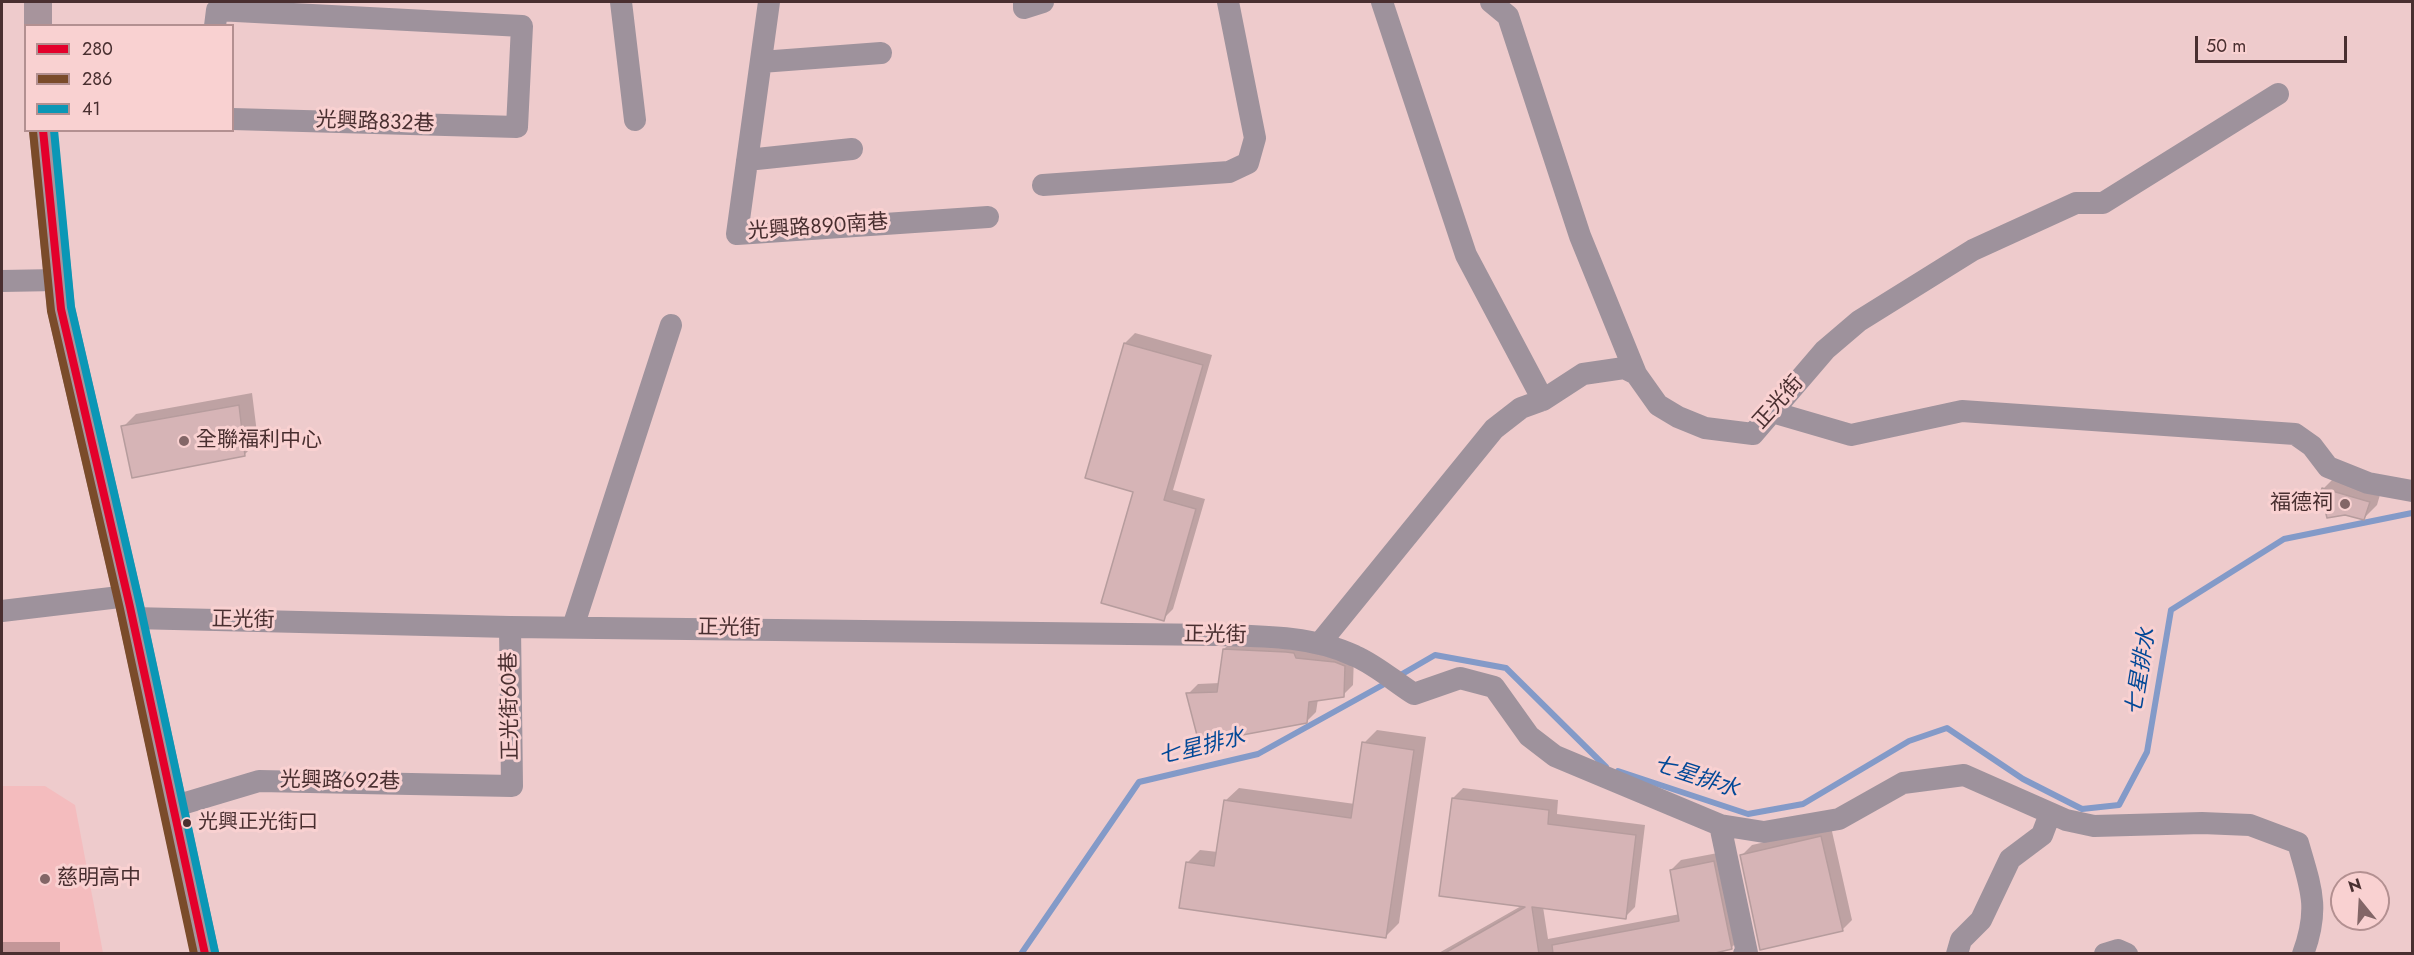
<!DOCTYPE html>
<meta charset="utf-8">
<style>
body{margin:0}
#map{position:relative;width:2414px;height:955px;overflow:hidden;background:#eecbcc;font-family:Jost,sans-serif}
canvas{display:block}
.frame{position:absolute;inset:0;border:3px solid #492f30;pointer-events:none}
.legend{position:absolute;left:24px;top:24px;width:210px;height:108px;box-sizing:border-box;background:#f9d1d1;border:2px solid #b39091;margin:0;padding:8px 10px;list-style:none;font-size:18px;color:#492f30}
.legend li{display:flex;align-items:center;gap:12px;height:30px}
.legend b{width:30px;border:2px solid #b39091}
.north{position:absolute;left:2330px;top:871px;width:60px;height:60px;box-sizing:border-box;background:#f9d1d1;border:2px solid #b39091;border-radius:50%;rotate:342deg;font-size:16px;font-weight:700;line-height:24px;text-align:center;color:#492f30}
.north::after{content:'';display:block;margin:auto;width:21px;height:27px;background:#836667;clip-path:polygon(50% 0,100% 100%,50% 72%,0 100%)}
.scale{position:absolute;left:2195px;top:36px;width:152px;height:27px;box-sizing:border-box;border:3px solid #492f30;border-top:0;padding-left:8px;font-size:18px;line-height:21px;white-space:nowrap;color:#492f30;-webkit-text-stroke:4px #f9d1d1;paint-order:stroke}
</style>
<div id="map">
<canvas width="2414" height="955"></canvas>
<div class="frame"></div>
<ul class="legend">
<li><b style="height:8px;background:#e4002b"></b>280</li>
<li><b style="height:8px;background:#7a4b2a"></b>286</li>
<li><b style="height:8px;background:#0b97b6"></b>41</li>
</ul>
<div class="north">N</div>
<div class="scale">50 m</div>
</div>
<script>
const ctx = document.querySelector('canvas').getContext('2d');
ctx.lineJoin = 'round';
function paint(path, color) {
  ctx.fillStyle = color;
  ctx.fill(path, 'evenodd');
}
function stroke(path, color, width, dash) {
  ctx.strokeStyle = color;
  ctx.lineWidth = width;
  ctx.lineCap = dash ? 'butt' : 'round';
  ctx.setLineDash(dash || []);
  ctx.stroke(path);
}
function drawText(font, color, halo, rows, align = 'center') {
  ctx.font = font + ' Jost,"Noto Sans TC",sans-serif';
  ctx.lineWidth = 6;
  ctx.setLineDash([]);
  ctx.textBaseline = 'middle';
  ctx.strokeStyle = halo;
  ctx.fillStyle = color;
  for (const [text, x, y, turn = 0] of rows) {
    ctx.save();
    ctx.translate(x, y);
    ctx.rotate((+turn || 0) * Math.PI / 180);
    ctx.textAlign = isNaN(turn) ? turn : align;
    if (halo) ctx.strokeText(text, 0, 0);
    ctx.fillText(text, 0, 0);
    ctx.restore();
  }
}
const built = new Path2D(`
 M2,786H45L75,805L103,953H2Z`);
const shadow = new Path2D(`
 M1135,333L1212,355L1173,490L1205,499L1173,609L1163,619L1135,491L1125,343Z
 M252,393L258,441L245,454L123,427L136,414Z
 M2337,475L2382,488L2377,505L2364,518L2323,489Z
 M1234,639L1354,656L1353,685L1343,695L1318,699L1316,712L1306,722L1188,694L1198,684L1220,683L1224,649Z
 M1377,730L1426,737L1399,923L1386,936L1187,863L1200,850L1218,852L1225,801L1239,788L1355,804L1364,743Z
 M1463,788L1558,800L1557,814L1645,825L1635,907L1625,917L1543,907L1548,939L1680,914L1671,870L1681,860L1723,852L1741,938L1731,948L1702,954H1437L1523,905L1453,798Z
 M1831,827L1852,920L1842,930L1742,855L1752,845Z
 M2,942H60V954H2Z`);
const stream = new Path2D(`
 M1397,677L1435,655L1506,668L1606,767
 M1618,771L1748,814L1803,804L1909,741L1947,728L2023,779L2082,809L2119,805L2147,752L2171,610L2284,539L2412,513
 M1021,954L1139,782L1258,754L1388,682`);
const building = new Path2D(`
 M1124,343L1203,365L1164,500L1196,509L1164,621L1101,603L1133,492L1085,478Z
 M239,405L245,456L132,478L121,426Z
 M2322,488L2370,502L2364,520L2345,515L2327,518L2324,506L2317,502Z
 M1223,649L1286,652L1294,653L1296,658L1335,662L1345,666L1344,697L1309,702L1307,723L1199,743L1186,693L1217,692Z
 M1362,742L1414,750L1386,938L1179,908L1186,862L1214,866L1224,800L1351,818Z
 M1452,798L1549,810L1548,824L1636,835L1626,919L1532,907L1539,954H1443L1525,907L1439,896Z
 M1821,836L1843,931L1760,950L1740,855Z
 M1714,861L1732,949L1711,954H1553L1552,945L1679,921L1670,870Z`);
const minor = new Path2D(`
 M621,2L635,120
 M769,2L737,234L988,217
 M1024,2V8L1043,2
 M1382,2L1466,255L1543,400
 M1491,2L1508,16L1580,236L1636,374
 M215,26L217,10L522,26L517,127L232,119
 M761,62L881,53
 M747,160L852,149
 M1043,185L1229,172L1248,163L1255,138L1228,2
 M2,281L57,280
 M1772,412L1851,435L1962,411L2295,434L2312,446L2328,467L2368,483L2412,491
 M2,611L128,596
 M132,618L510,627L1218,635C1263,636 1314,636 1355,656C1376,665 1395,682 1414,694L1460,678L1494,687L1529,736L1555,756L1720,825L1764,832L1839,819L1903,783L1964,775L2066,820L2094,826L2202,823L2250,825L2298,843C2311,888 2320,908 2303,954
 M573,627L671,325
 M1320,643L1494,429L1521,408L1543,400L1583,374L1624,368L1636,374L1658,405L1678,417L1705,428L1753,434L1825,350L1859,321L1973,250L2076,203H2103L2278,94
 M172,807L259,781L512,786L510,627
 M1720,825L1747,953L1744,954
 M1957,954L1961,940L1981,920L2010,859L2042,835L2050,814
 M2105,954L2118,950L2127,954`);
const major = new Path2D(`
 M38,2V26
 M43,130L61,309L130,607L205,954`);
const bus1 = new Path2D(`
 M43,130L61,309L130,607L205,954`);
const bus2 = new Path2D(`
 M33,131L51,311L120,609L194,954`);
const bus3 = new Path2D(`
 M54,130L71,307L140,605L215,952`);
const markers = [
 [184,441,6,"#836667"],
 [2345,504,6,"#836667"],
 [187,823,5,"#492f30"],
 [45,879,6,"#836667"]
];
const busNames = [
 ["光興正光街口",198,823]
];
const streetNames = [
 ["光興路832巷",375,123,2],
 ["光興路890南巷",818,228,-4],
 ["正光街",1779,403,-48],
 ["正光街",243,621,1],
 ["正光街",729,629,1],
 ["正光街",1215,636,1],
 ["正光街60巷",511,706,-91],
 ["光興路692巷",340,782,1]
];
const poiNames = [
 ["全聯福利中心",196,441],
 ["福德祠",2333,504,"right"],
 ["慈明高中",57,879]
];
const waterNames = [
 ["七星排水",2142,672,-81],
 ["七星排水",1202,748,-14],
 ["七星排水",1696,778,18]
];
paint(built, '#f4bcbe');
paint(shadow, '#0003');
stroke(stream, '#839ac8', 6);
paint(building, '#d6b4b6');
stroke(building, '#b69c9d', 1.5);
stroke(minor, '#9e929c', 22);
stroke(major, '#a7949c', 28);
stroke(bus1, '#e4002b', 8);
stroke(bus2, '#7a4b2a', 8);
stroke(bus3, '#0b97b6', 8);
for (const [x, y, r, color] of markers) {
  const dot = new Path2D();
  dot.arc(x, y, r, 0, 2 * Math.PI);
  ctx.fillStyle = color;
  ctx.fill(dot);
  stroke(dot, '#f9d1d1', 2);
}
drawText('20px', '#492f30', '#f9d1d1', busNames, 'left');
drawText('21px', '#492f30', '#f9d1d1', streetNames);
drawText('21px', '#492f30', '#f9d1d1', poiNames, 'left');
drawText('italic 22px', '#014897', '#f9d1d1', waterNames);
</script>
